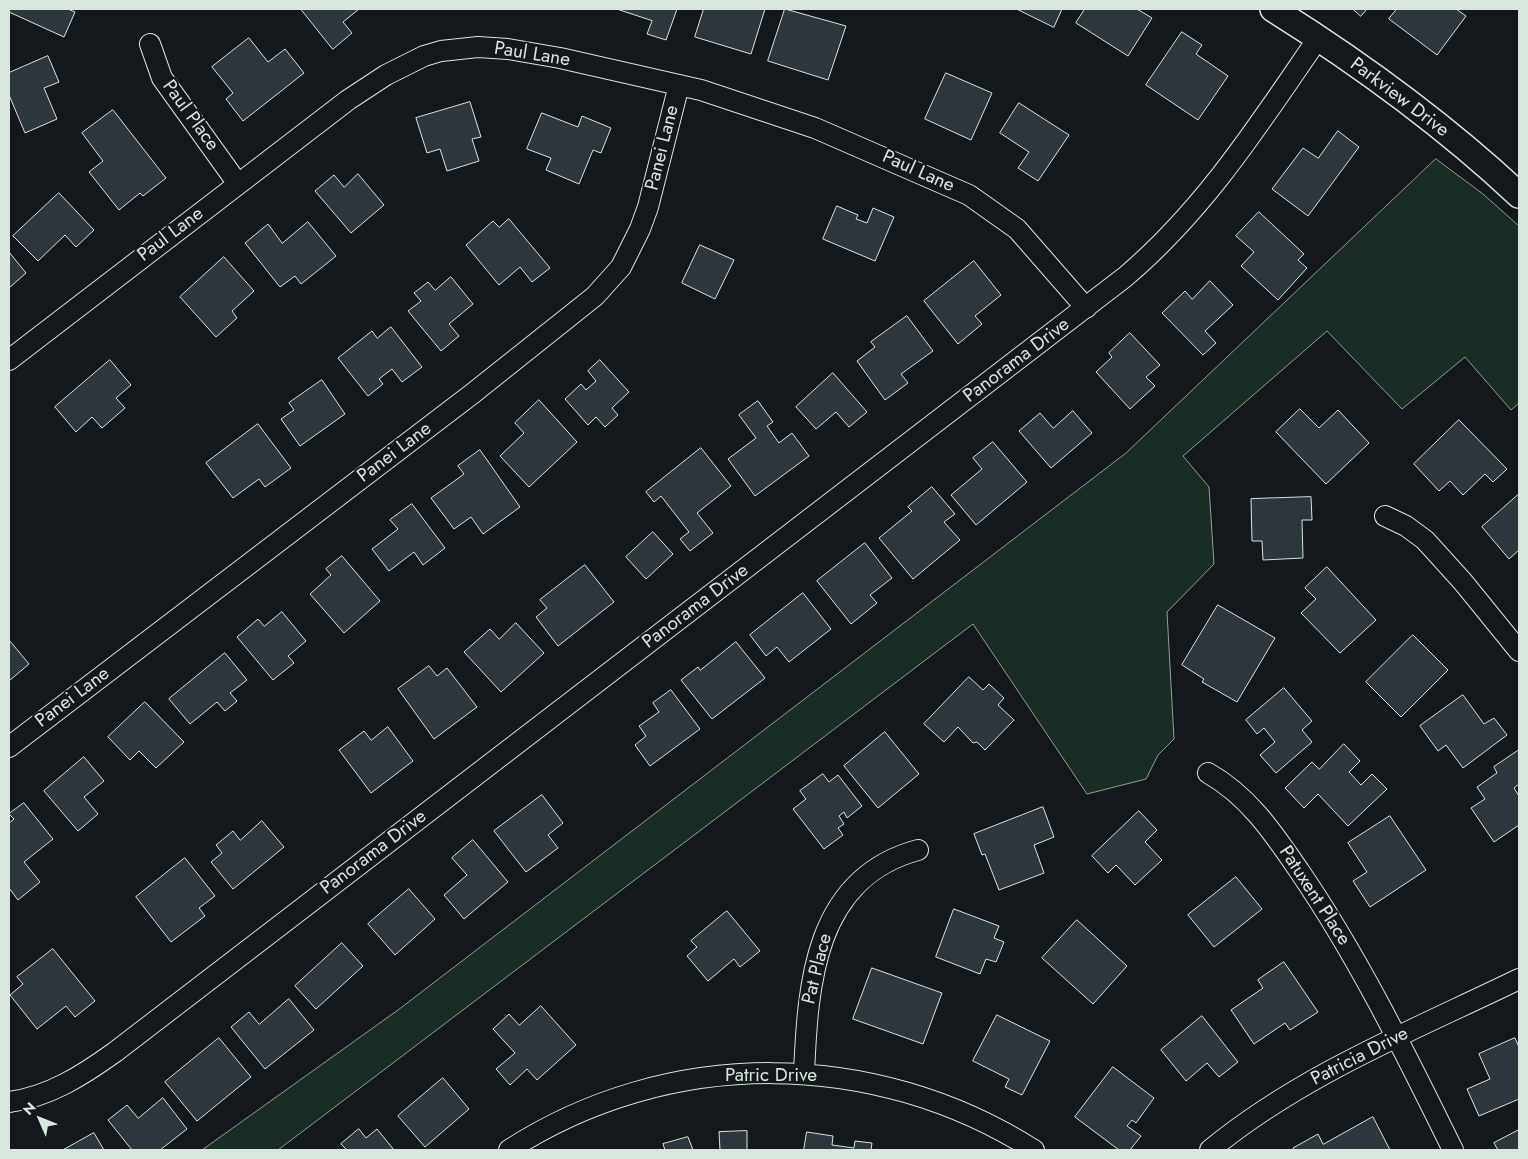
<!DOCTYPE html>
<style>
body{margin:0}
#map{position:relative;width:1528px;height:1159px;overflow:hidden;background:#14181c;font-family:Jost,sans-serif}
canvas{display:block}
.frame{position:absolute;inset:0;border:10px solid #d8e6dc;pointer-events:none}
.north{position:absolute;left:15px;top:1094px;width:50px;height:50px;-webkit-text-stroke:4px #14181c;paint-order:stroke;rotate:314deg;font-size:14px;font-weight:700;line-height:20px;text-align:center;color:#d8e6dc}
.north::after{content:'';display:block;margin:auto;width:18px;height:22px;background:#d8e6dc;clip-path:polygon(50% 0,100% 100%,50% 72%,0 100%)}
</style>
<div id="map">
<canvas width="1528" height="1159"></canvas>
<div class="frame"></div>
<div class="north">N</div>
</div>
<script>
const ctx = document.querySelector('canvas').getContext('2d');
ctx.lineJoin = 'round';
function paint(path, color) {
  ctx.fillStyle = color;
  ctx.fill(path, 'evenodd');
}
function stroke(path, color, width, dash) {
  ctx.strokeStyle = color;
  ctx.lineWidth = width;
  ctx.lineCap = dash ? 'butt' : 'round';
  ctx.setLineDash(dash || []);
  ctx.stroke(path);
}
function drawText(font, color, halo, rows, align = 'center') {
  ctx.font = font + ' Jost,sans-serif';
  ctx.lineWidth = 4;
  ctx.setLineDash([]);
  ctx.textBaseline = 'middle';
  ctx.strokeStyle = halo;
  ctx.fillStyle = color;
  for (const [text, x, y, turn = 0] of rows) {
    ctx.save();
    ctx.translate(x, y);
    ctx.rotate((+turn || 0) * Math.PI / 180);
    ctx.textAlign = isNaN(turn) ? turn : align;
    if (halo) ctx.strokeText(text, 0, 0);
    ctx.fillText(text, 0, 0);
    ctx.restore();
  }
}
const green = new Path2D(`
 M1436,159L1483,194L1519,226V403L1511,410L1465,357L1402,409L1327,331L1183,456L1209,487L1214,564L1167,612L1174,739L1158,755L1146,779L1087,794L973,624L278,1150H202L398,1010L1126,453Z`);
const building = new Path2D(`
 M9,9H68L75,12L64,37L9,12Z
 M301,9H359L343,22L352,33L333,49Z
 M617,9H677L666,40L647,34L652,21Z
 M704,9H765L751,54L695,37Z
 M785,9L846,26L828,80L768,61Z
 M1017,9H1062L1054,27Z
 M1085,9H1137L1152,18L1128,56L1076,23Z
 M1353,9H1367L1361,16Z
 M1397,9H1456L1466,16L1437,55L1389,19Z
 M1182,32L1202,45L1196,54L1228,76L1198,120L1146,85Z
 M249,38L268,62L285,49L304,73L243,121L226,99L233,93L212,67Z
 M48,56L59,82L44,88L57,119L25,133L9,95V73Z
 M946,73L992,93L971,140L925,119Z
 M470,102L481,137L472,139L479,161L447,171L440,149L427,153L416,118Z
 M1019,103L1069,135L1038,181L1018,168L1029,152L1000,133Z
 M113,110L166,178L143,196L140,193L119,210L89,172L103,161L82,133Z
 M542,113L578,127L582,116L611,128L601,153L593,150L579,184L546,170L551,158L527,149Z
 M1338,131L1359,147L1308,216L1272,189L1303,148L1318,158Z
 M358,174L384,205L351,233L315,191L334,175L344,187Z
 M59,193L94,230L76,247L65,235L38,261L13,236Z
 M837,206L858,215L856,219L867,223L873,208L894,217L875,261L823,239Z
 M1259,212L1304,254L1298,260L1307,268L1278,300L1241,266L1254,252L1236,236Z
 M509,219L550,268L532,282L520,267L499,285L466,245L493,221L499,227Z
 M308,222L336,256L301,284L295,276L280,287L245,243L268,224L282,243Z
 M700,245L734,260L715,299L682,283Z
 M9,252L26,273L9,288Z
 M224,257L254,291L232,311L237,318L216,337L180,297Z
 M974,261L1001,295L975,316L982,324L958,344L924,301Z
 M451,277L473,304L449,324L459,336L441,351L408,311L421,301L414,293L428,282L435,290Z
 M1210,281L1233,305L1205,331L1216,343L1203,355L1162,313L1185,291L1192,299Z
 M907,316L933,351L901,374L908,383L885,400L857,361L875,347L871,342Z
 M391,327L422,367L402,382L392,369L379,379L383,384L368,396L338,358L372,331L377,338Z
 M1130,333L1160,365L1146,377L1155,386L1130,409L1096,372L1112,357L1109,353Z
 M110,360L131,385L116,398L125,408L102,428L92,417L76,432L55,407Z
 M600,360L629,392L612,408L618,415L605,427L596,417L588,425L565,399L581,384L586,390L596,381L588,371Z
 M833,373L867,412L849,427L836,412L816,429L796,407Z
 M322,380L345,414L300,446L281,419L294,410L289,403Z
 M539,400L577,442L529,487L500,456L524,433L515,423Z
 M758,401L773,422L767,426L779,443L792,433L809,456L755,496L728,459L756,438L739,415Z
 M1300,409L1319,428L1338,410L1369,443L1326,484L1276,432Z
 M1073,411L1092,433L1051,468L1019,431L1040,413L1053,428Z
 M1459,420L1507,469L1493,482L1485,474L1463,495L1450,481L1439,491L1414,464Z
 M258,424L291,468L265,487L259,479L233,498L206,463Z
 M993,442L1027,482L976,525L951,495L982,469L973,458Z
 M701,448L731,486L697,513L713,533L690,551L680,539L689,532L661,496L654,502L646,492Z
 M480,450L520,507L483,534L471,517L454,529L431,498L464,474L458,466Z
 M932,487L955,514L944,522L960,540L913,579L879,538L912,511L908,507Z
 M1519,494V550L1509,559L1482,527Z
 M1311,497L1312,520H1302L1303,558L1263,560L1262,541H1252L1251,499Z
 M412,504L445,548L423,565L414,552L389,571L372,549L398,529L390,520Z
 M653,532L673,554L646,579L626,557Z
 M865,543L892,578L870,595L877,603L851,624L817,581Z
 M342,556L380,601L344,633L310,594L331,575L326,569Z
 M585,565L614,602L558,646L536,617L547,608L540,600Z
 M1327,567L1376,620L1340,653L1301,613L1316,599L1305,588Z
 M803,593L831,629L789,662L777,647L766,656L750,635Z
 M1218,605L1275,638L1237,702L1202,682L1204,679L1182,665Z
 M282,612L306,641L288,656L294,663L273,680L237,637L258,619L264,626Z
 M516,623L544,653L501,692L464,652L490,629L499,639Z
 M1413,635L1448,670L1401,717L1366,682Z
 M9,640L29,664L9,681Z
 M736,642L765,678L712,719L681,680L698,667L700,670Z
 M225,653L247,680L230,693L237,701L225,711L217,702L190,724L169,699Z
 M429,666L437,676L447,668L477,707L434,739L398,689Z
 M969,677L983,690L989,684L1004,698L998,705L1014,720L985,750L977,742L973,743L958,727L944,742L924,724Z
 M1284,688L1312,721L1302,730L1312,742L1276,773L1260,755L1275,742L1264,728L1257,734L1246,720Z
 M671,690L700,729L650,766L635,745L646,736L639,726L659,712L653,703Z
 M1463,695L1484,724L1494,718L1507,735L1463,768L1446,745L1438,751L1420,726Z
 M145,702L184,742L156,768L139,751L130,760L108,737Z
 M388,727L413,761L371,793L339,750L364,731L371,740Z
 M885,732L919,774L878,808L844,766Z
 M1344,744L1360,761L1349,772L1361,785L1372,774L1387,789L1348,826L1318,794L1304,808L1285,788L1312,762L1319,769Z
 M1519,750V784L1514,788L1519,796V825L1494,842L1471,808L1485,799L1477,787L1497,773L1494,767Z
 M84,757L104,781L84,797L98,814L78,831L44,791Z
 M823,774L829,782L838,775L862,806L847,818L844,812L839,816L844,824L838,828L843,835L824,849L793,809L806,799L800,791Z
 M542,795L563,823L548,835L558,848L526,872L494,831Z
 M24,803L53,839L24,862L40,882L18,900L9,888V823L14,819L9,814Z
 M1043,807L1054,837L1034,845L1044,873L999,890L985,854L982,855L974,834Z
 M1139,811L1157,830L1145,842L1162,860L1135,885L1116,865L1108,873L1092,856Z
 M1390,816L1426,870L1370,907L1353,881L1367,872L1348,843Z
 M262,821L284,847L233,889L211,862L222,853L216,845L233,831L240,840Z
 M473,840L508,882L464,919L444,895L467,875L452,858Z
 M185,858L215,896L199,908L205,916L171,942L136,897Z
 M1236,877L1262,909L1214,947L1188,915Z
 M409,889L435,919L395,955L368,924Z
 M954,909L999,926L994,938L1004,942L996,962L986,959L980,974L936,957Z
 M727,911L760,951L740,967L734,959L708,981L687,956L697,947L691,941Z
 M1077,920L1127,966L1093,1004L1042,958Z
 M342,943L363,966L316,1009L295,986Z
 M53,949L95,1001L75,1017L66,1006L37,1029L10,995L23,984L17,977Z
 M1284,962L1318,1012L1290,1030L1285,1023L1254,1044L1231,1010L1263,988L1258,980Z
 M872,968L942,993L923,1044L853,1019Z
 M289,999L314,1030L265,1069L231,1027L249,1012L259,1024Z
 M541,1006L576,1045L537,1080L527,1069L510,1085L496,1069L515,1053L493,1029L509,1014L519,1025Z
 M997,1015L1050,1041L1022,1095L1005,1087L1009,1079L973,1061Z
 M1202,1016L1238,1062L1219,1077L1207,1063L1186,1081L1161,1050Z
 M219,1038L251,1077L197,1121L165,1082Z
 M1515,1038L1519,1047V1099L1479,1116L1467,1089L1490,1079L1479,1054Z
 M1113,1067L1154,1098L1136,1123L1132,1120L1127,1126L1141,1136L1130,1150H1119L1075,1117Z
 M443,1078L469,1109L425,1147L398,1116Z
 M163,1098L187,1129L160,1150H132L108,1120L127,1105L138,1118Z
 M1373,1117L1390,1150H1294L1293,1148L1318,1134L1323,1144Z
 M359,1129L366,1138L377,1129L394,1150H347L341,1144Z
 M1519,1130V1150H1498L1494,1143Z
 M747,1131V1150H720L719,1132Z
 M807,1132L833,1136L832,1145L854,1148L855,1141L872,1143L871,1150H804Z
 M94,1133L104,1150H63Z
 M688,1137L693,1150H665L663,1144Z`);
const minor = new Path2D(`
 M150,44L162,78L238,184
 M9,360L348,100L386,75L424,56L441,51L478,47L508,49L560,58L701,90L815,128L969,195L1017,229L1086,308
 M1385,516L1406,526L1425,540L1463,582L1519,651
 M9,747L472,394L595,296L621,267L640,229L648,207L679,85
 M1208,773C1249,796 1274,834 1300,872C1360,960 1406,1055 1453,1150
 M804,1073C808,984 814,878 918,850
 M9,1102C49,1097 83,1075 115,1052L1125,277C1206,208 1259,124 1319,37
 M509,1150C668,1047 874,1048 1034,1150
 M1210,1150C1301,1075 1414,1030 1519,979`);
const tertiary = new Path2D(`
 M1273,9C1359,63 1444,125 1519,195`);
const streetNames = [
 ["Paul Lane",532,55,9],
 ["Parkview Drive",1399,98,37],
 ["Paul Place",190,116,54],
 ["Panei Lane",663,148,-76],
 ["Paul Lane",918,172,24],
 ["Paul Lane",171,235,-37],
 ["Panorama Drive",1017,361,-37],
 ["Panei Lane",395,453,-37],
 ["Panorama Drive",696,607,-37],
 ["Panei Lane",73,698,-37],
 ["Panorama Drive",374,853,-37],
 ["Patuxent Place",1314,896,57],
 ["Pat Place",818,969,-76],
 ["Patricia Drive",1360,1057,-27],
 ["Patric Drive",771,1076]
];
paint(green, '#1a2d24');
stroke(green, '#939e99', 1);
paint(building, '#2c363c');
stroke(building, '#d8e6dc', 1);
stroke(minor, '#d8e6dc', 22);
stroke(tertiary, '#d8e6dc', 28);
stroke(minor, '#14181c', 20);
stroke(tertiary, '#14181c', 25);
drawText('19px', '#d8e6dc', '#14181c', streetNames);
</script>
